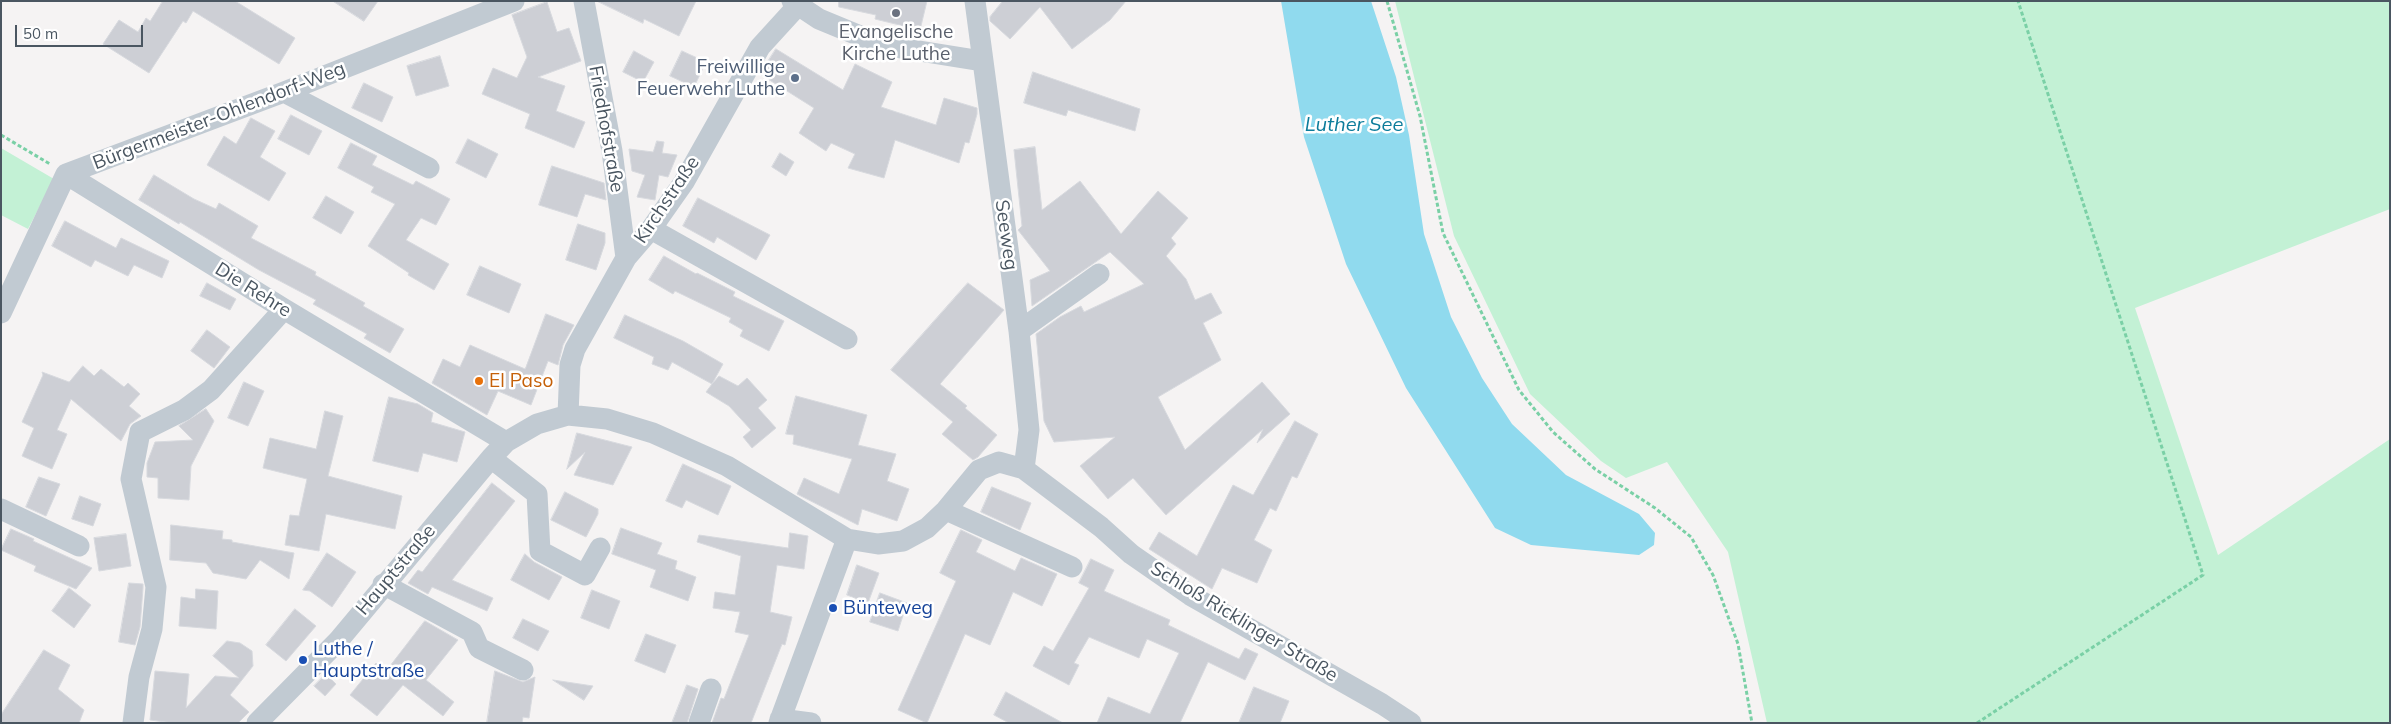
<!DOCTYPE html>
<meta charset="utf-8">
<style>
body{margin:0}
#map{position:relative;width:2391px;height:724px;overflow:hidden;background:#f5f3f3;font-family:Mulish,sans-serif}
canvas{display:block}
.frame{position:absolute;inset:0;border:2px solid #4a5661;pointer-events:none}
.scale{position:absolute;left:15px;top:25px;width:128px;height:22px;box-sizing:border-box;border:2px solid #4a5661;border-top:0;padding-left:6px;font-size:15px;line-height:18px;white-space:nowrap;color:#4a5661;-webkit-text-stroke:4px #fff;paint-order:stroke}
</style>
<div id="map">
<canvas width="2391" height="724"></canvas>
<div class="frame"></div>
<div class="scale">50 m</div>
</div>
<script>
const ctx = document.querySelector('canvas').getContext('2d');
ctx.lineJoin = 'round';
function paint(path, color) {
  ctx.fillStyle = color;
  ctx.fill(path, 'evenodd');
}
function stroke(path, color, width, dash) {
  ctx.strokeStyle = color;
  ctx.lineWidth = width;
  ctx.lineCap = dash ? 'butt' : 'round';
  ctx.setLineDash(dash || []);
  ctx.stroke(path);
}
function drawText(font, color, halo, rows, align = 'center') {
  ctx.font = font + ' Mulish,sans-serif';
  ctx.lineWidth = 5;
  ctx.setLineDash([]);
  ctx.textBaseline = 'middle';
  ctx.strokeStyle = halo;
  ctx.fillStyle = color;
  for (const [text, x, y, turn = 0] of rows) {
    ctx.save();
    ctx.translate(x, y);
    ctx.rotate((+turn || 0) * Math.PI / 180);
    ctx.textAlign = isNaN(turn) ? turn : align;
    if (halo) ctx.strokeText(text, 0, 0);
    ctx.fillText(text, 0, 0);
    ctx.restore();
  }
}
const green = new Path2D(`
 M1395,1H2390V209L2135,308L2218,555L2390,439V723H1767L1728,552L1667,462L1626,478L1601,461L1530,394L1454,236Z
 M1,148L54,179L28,229L1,215Z`);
const water = new Path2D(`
 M1281,1H1371L1396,77L1409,135L1424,234L1451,317L1482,378L1512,424L1566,475L1639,514L1655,533L1654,545L1639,555L1531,545L1495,528L1406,388L1346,264L1304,137Z`);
const building = new Path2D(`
 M163,1H235L295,38L279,64L193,11L186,23L183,21L149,73L103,44L119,20L138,32L146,18L150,21Z
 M333,1H378L364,21Z
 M597,1H696L679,36L644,19L643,23Z
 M839,1H927L920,30L875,19L876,15L839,7Z
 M1003,1H1126L1110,20L1072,49L1040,7L1010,39L990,21V17Z
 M547,2L557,32L569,28L581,61L538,77L565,86L556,111L585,122L574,148L525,128L530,114L482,94L493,68L517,78L527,57L512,15Z
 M776,49L843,90L855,64L892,82L881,107L936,125L944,98L977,108V114L969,143L965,142L959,163L895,140L884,178L848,168L855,154L831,143L826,151L799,133L814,108L760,74Z
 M634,51L654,62L643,82L623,72Z
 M682,51L706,62L694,87L670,76Z
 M440,56L449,86L416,96L407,66Z
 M1033,72L1140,109L1135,131L1068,110L1066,116L1024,103Z
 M364,83L393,97L382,122L352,108Z
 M291,115L322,131L309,155L278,139Z
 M251,118L275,131L260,157L286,173L269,201L207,165L224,136L236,144Z
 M468,139L498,154L486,178L456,163Z
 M657,141L664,142L662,153L677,155L668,177L659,175L655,200L637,197L645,175L632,171L629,149L653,152Z
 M351,143L377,156L372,165L413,185L416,181L450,199L436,225L421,218L406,240L449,264L434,290L408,275L409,273L368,246L395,204L371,192L374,187L338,168Z
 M1035,147L1042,210L1080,181L1121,234L1158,191L1188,218L1171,238L1176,244L1166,256L1186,279L1195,300L1211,293L1222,313L1203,323L1221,360L1158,397L1185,450L1262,382L1290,414L1257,443L1263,429L1166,515L1133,478L1108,499L1080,466L1115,437L1054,442L1044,421L1036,334L1060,317L1081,306L1084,312L1144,284L1110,252L1032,306L1030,280L1050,271L1018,230L1022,226L1014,150Z
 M780,153L794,162L786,176L772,167Z
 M552,166L604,183L606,200L585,194L577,217L539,205Z
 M154,175L194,199L216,209L219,203L258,226L251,238L316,272L315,275L365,303L363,306L404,329L390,353L364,338L367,334L313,304L316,300L259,270L180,222L179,224L139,200Z
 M326,196L354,212L341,234L313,218Z
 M698,198L770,235L756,260L717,237L714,243L683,226Z
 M65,221L116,248L121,238L169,261L162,278L134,265L128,276L95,260L91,267L52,246Z
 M578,224L605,233V243L596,270L566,260Z
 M664,256L696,274L697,273L735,292L733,296L784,321L769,351L740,336L743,330L729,322L731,318L675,291L673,294L649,280Z
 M480,266L521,284L509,313L467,295Z
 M207,283L236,299L230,310L200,296Z
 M968,283L1004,310L940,384L967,406L965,408L997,435L978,457L973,460L942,434L953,422L891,370Z
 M546,314L574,325L563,345L558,365L548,361L531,405L498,391L487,415L432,383L443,359L460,367L470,345L525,369Z
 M625,315L683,341L723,364L712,384L719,376L738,386L747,378L767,400L758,408L776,428L752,448L743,437L751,430L729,406L706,392L712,384L672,362L668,370L652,364L654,357L614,338Z
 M207,330L230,347L214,368L191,351Z
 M83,366L94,376L101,369L124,387L128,383L140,394L129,406L141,416L130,424L121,441L71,399L57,430L67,434L52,469L22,456L34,428L22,422L43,375L42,372L69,382Z
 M244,382L264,391L248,426L228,418Z
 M796,396L867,415L858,445L896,454L887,481L909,489L897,521L862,509L858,525L797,494L804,478L839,494L852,459L793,444L794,435L786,434Z
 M389,397L418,404L433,413L431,422L465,432L457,462L423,453L418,472L373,461Z
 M206,409L214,421L191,466L189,500L158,498V478L147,477V463L155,442L193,440L179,426Z
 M325,411L343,416L328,476L402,496L395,529L326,514L319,551L285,545L290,515L299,516L307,479L263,468L270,438L316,449Z
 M1295,421L1318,434L1297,478L1292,476L1276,511L1270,508L1254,540L1272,550L1257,583L1222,568L1212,589L1149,549L1159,532L1197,556L1233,485L1253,495Z
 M577,433L632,447L613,485L574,475L585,452L567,469Z
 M683,464L731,486L718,515L686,500L682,508L666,501Z
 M39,477L60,484L46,516L26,507Z
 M492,483L515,501L452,580L493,598L487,611L432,587L428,594L408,583L418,570L422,572Z
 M992,487L1031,503L1020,530L981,512Z
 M565,492L598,509V514L586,537L551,520Z
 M80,496L101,504L93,526L72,519Z
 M171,525L223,531L222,539L232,540V542L294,553L289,579L260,560L246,579L213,573L206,563L170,560Z
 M621,528L662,543L657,554L677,561L675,569L696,577L688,601L650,587L656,570L612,554Z
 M11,529L34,539L33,541L92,568L76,589L34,571L36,566L1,550Z
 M961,530L982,540L976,552L1015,571L1021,558L1057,574L1042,606L1013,592L990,645L965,634L927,723L898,710L956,581L940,573Z
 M790,533L808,536L804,569L777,565L770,612L792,617L785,645L782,644L751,723H712L721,698L724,699L749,635L735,632L740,612L713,608L715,592L735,595L741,556L697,542L699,535L788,548Z
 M126,534L131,566L99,571L94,538Z
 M327,553L356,572L332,607L310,591L303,590Z
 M525,554L534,562L562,577L549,600L511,580Z
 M1091,559L1114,570L1104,591L1170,620L1168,625L1239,659L1245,648L1258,654L1245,680L1208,662L1180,723H1097L1108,697L1150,714L1179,653L1147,639L1139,658L1089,637L1074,663L1079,665L1069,685L1033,666L1044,646L1053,651L1089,588L1079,583Z
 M857,565L879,573L868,603L847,595Z
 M129,583L143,584V588L140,627L135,645L119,642Z
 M69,588L91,605L74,628L52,611Z
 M196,589L218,591L216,629L179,626L181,597L195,599Z
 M592,590L620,601L609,629L581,618Z
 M880,593L907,603L898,631L870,622Z
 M295,609L316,626L286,661L266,645Z
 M523,619L549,631L538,651L513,638Z
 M425,621L458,640L426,680L454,702L443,716L403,685L377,716L350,695L376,663L385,672Z
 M646,634L676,645L665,673L635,661Z
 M227,641L240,643L252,651L253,666L230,695L249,712L238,723H173L150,720L155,671L189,674L186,708L215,676L239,678L213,656Z
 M44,650L70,665L58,689L84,710L79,723H1V715Z
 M495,671L523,682L535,677L529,718L523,717L522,723H487Z
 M326,674L336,684L325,696L314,686Z
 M553,680L593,686L584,700Z
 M687,685L698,689L687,723H672Z
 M1254,687L1289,701L1280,723H1239Z
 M1006,692L1063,723H1009L994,715Z`);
const path = new Path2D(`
 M1387,1L1420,116L1443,233L1519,390L1553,432L1595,469L1655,508L1691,537L1713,575L1738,644L1752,723
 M1,135L50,164
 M1977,723L2203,575L2018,1`);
const minor = new Path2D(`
 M584,1L612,151L626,258
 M792,1L819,19L882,45L982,61
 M975,1L1019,331L1029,430L1024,469
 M284,92L429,168
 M66,174L284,309L506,442
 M651,229L847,339
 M1,313L66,174L284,92L514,1
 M1019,331L1099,274
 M568,415L570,365L575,349L626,258L651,229L684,182L760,47L802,1
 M491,458L537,494L540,551L585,575L600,548
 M1,509L79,546
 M946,510L1072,567
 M383,584L472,632L479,648L523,670
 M780,719L811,723
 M133,723L139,677L152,629L156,587L131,479L140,432L184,410L211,390L284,309
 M257,723L338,641L491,458L506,442L537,424L568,415L607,419L653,433L727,466L847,539L878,544L903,541L927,528L946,510L979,470L999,462L1024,469L1101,527L1131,554L1190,595L1382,704L1411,723
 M699,723L711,689
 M779,723L847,539`);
const markers = [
 [896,13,5,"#6b7280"],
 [795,78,5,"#5c6f8a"],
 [479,381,5,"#e8710a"],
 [833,608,5,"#1a4fb4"],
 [303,660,5,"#1a4fb4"]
];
const worshipNames = [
 ["Evangelische",896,32],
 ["Kirche Luthe",896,54]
];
const serviceNames = [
 ["Freiwillige",785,67],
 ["Feuerwehr Luthe",785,89]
];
const streetNames = [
 ["Bürgermeister-Ohlendorf-Weg",219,116,-21],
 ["Friedhofstraße",606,129,80],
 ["Kirchstraße",667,200,-56],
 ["Seeweg",1006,235,82],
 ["Die Rehre",253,290,32],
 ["Hauptstraße",396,570,-50],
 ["Schloß Ricklinger Straße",1244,622,31]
];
const foodNames = [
 ["El Paso",489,381]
];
const transitNames = [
 ["Bünteweg",843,608],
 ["Luthe /",313,649],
 ["Hauptstraße",313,671]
];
const waterNames = [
 ["Luther See",1354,125]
];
paint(green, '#c3f1d5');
paint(water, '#90daee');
paint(building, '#cdcfd5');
stroke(building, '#d7d9de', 1);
stroke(path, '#7ad0a6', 3, [4, 2.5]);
stroke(minor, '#c1cad2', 21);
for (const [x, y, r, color] of markers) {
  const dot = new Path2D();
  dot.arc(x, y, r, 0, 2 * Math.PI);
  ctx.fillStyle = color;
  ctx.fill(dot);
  stroke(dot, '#fff', 2);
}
drawText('19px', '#5b616d', '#fff', worshipNames);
drawText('19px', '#4e5e75', '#fff', serviceNames, 'right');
drawText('19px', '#4a5661', '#fff', streetNames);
drawText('19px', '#c56008', '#fff', foodNames, 'left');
drawText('19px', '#164399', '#fff', transitNames, 'left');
drawText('italic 20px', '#0c7c9b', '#fff', waterNames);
</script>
